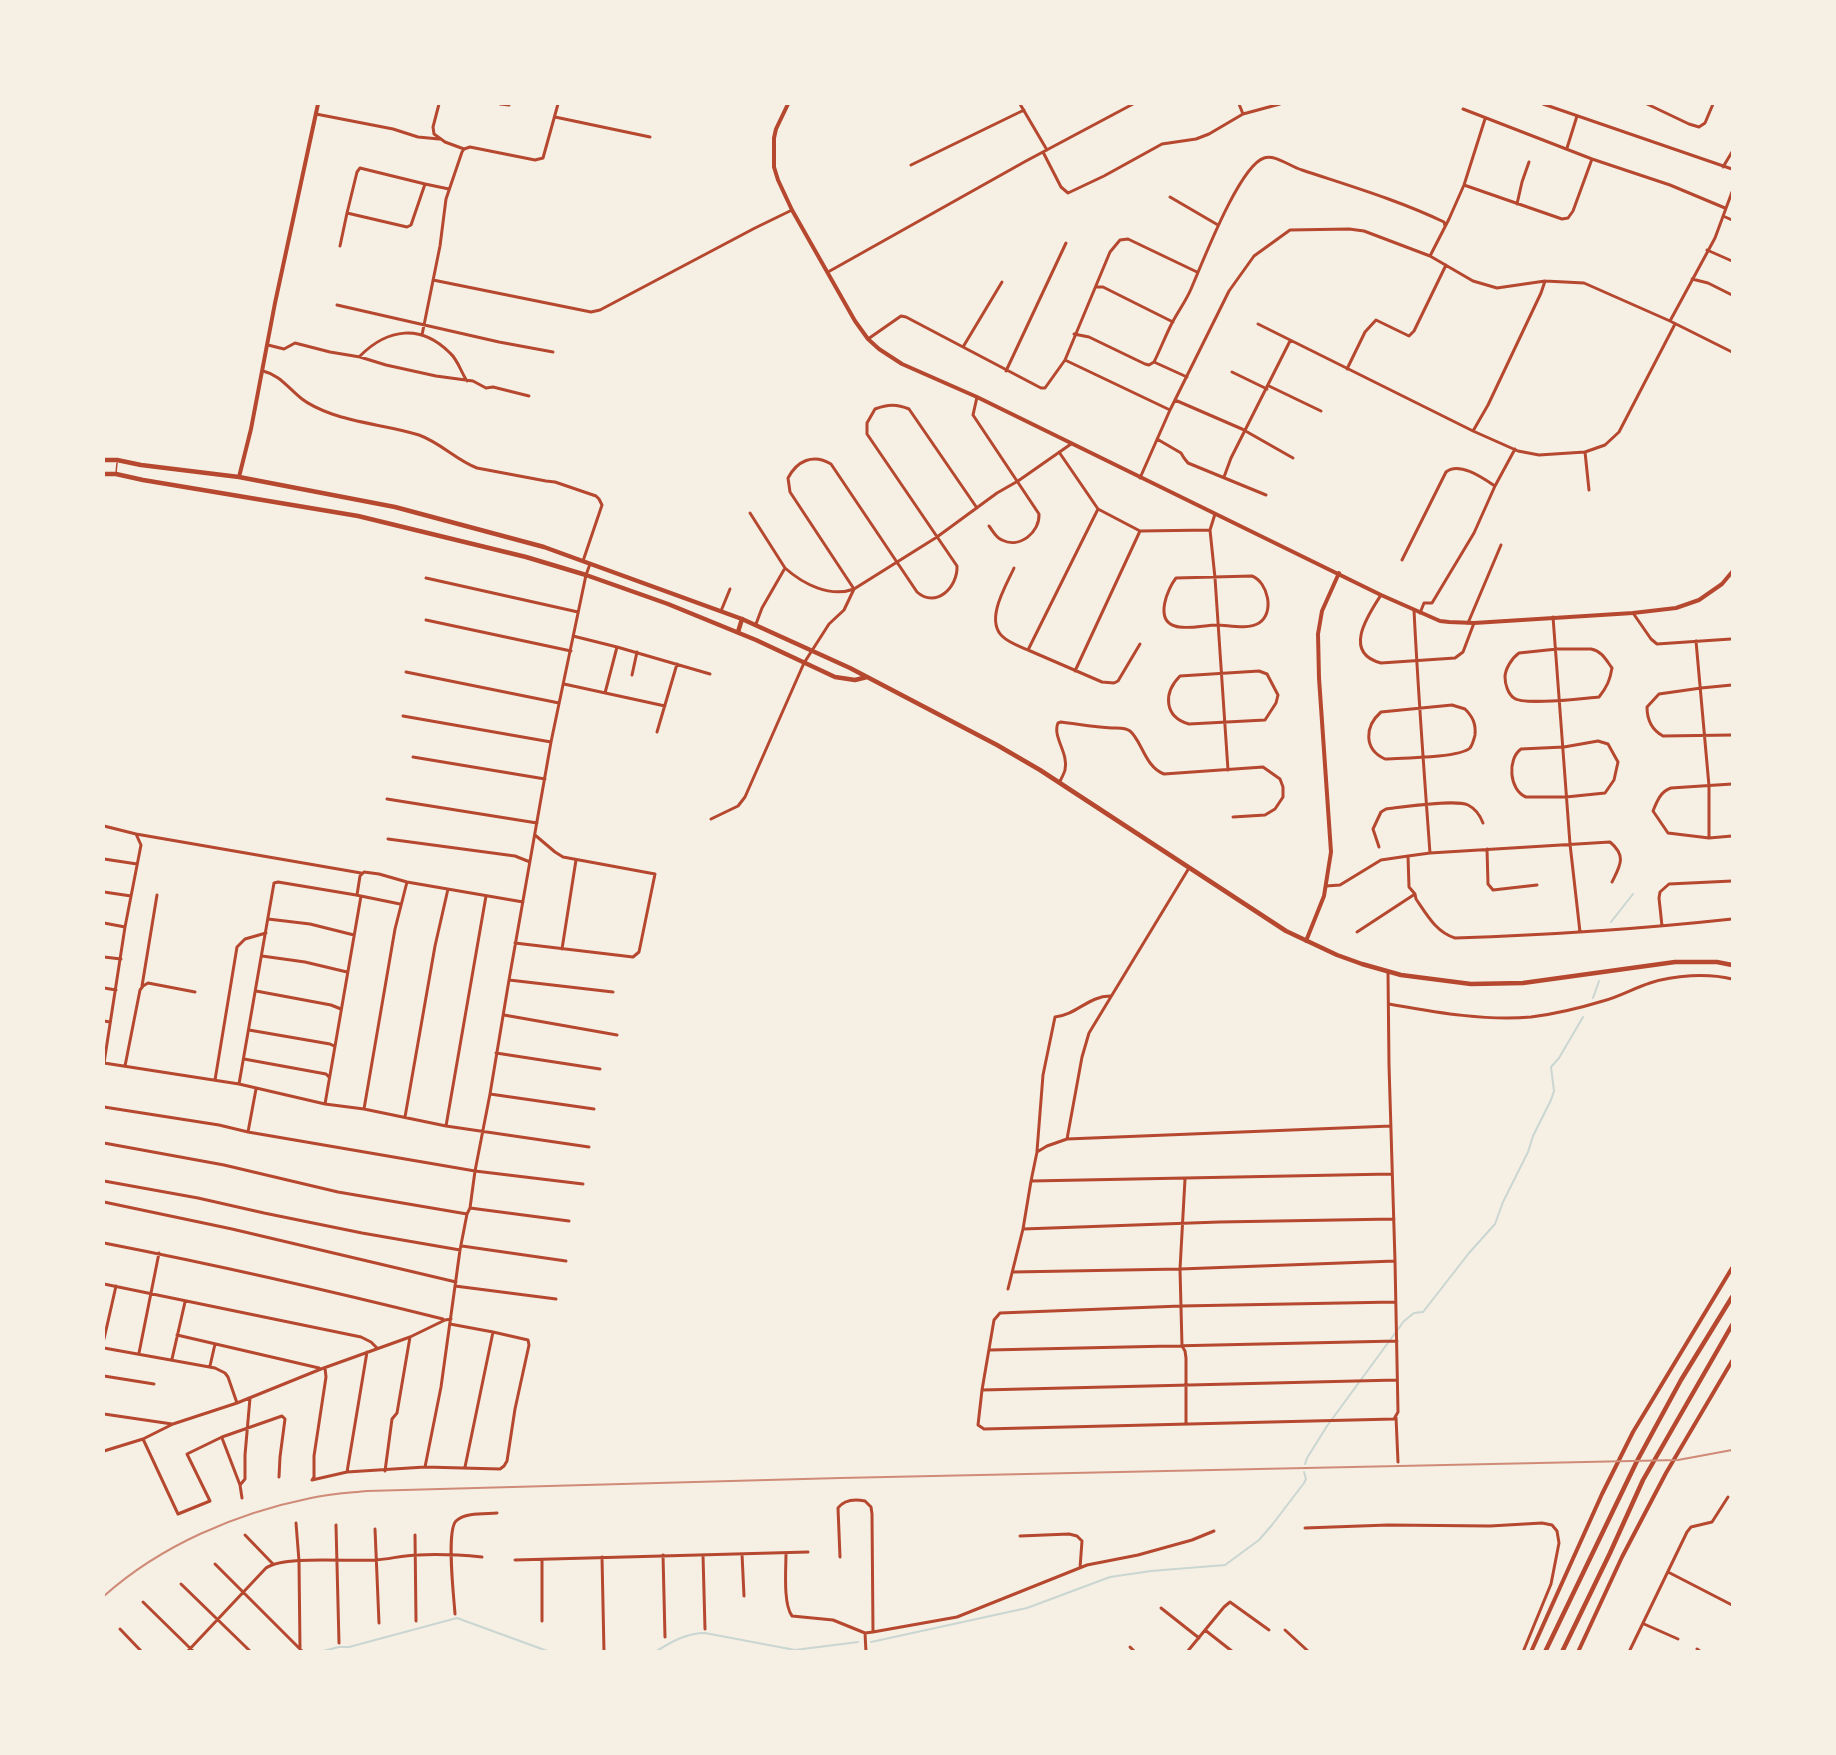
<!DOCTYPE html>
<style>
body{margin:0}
#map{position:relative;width:1836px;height:1755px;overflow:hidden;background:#f6efe4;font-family:Jost,sans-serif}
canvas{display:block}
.frame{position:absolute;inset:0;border:105px solid #f6efe4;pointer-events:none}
</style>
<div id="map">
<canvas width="1836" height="1755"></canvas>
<div class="frame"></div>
</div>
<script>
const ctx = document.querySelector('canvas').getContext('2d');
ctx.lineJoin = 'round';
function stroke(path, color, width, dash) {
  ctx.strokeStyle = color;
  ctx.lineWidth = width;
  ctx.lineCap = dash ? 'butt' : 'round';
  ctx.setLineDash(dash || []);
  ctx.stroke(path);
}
const stream = new Path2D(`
 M1611,922L1633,894
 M1593,998L1599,981
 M1305,1464L1307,1458L1327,1426L1404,1321L1414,1313L1423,1312L1469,1253L1495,1224L1503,1202L1528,1152L1533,1136L1551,1100L1554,1091L1551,1067L1559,1058L1583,1017
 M871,1642L1027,1608L1110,1577L1151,1571L1225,1565L1259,1540L1272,1525L1304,1483L1306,1479L1304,1472
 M319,1652L339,1647H349L457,1618L550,1652
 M655,1652C671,1642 686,1633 705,1633L795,1650L858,1642`);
const service = new Path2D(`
 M116,473L117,463`);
const minor = new Path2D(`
 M439,104L433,127L434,134L445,142L464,149
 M500,104L509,105
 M1020,104L1047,150
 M1239,104L1243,114L1280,104
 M1543,104L1732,169
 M1647,104L1689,124L1699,127L1705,123L1713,104
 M1463,109L1592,159L1573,211L1568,218L1562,219L1464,185
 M316,114L393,129L418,137L439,139
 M555,117L650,137
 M1567,148L1577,116
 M1043,152L1061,187L1068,193L1104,176L1162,144L1196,139L1209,134L1243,114
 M1592,159L1670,185L1725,208
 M911,165L1024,110
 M1723,167L1732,152
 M1170,197L1218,225
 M1517,204L1522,182L1529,162
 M347,213L357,172L360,168L425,184
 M1723,216L1732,220
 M340,246L347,213L407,227L411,225L425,184L449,189
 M1707,250L1732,261
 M1430,256L1449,219L1464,185L1485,119
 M828,272L1026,161L1133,104
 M1692,279L1708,283L1732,295
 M433,280L591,312L600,310L755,228L792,210
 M1002,282L963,347L1041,388H1045L1065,360L1110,252L1120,240L1128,239L1197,272
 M1096,287H1103L1173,322
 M337,305L499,342L553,352
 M1670,321L1715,238L1732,192
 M1258,324L1473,431L1518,451L1539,455L1585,452
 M1074,334L1089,337L1145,364L1149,365L1154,362C1160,350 1165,337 1171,325C1177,313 1186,301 1191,289C1202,264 1239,166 1264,158C1275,154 1291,167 1302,170C1350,186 1398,200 1444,222L1445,226
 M422,335L440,246L446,199L462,152L464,149L470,147L535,160L543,158L558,104
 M868,339L901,316L906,317L963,347
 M268,345L284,349L295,343L330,352L360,357L386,365L436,376L473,381L486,388L493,387L529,396
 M360,356C388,328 421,324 450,353C458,360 461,372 467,381
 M1065,360L1170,410
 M1154,362L1187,377
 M1347,369L1365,332L1376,320L1409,336L1414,331L1446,265
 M263,371C280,375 288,388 302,399C311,406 321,410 332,414C360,424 391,426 419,435C441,443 456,460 477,468L546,481L555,482L596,496L599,499L602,505L583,561
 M1006,371L1066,243
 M1232,372L1267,389
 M1269,386L1321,411
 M977,397L973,415L1039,514C1040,532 1020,549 1002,540C996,538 993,531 989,526
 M1175,400L1242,429L1293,458
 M1473,431L1488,405L1541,293L1545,281
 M1157,439L1181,453L1184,458L1188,463L1266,495
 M1059,452L1098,509L1140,531L1210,530L1215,514
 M1224,477L1231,458L1290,341
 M1140,478L1170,410L1229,291L1254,256L1290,230L1349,229L1364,231L1430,256L1473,281L1497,288L1545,281L1584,283L1670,321L1732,352
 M1495,486L1515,449
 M1589,490L1585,452L1605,445L1619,432L1675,324
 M1098,509L1028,650L1102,682L1114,683L1118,681L1140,644
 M750,513L785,568C803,584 830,598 854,589L937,537L997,493L1018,481L1071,444
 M1210,530L1215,578L1228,770
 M1402,560L1446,472C1459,461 1483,478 1495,486L1474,533L1432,603H1424L1420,613
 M1014,568C1006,586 985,619 1002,636C1009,643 1019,646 1028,650
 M1252,576C1268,582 1275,613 1259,623C1248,630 1228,625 1217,625C1205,625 1185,630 1175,626C1154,620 1168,588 1176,578Z
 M426,578L578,612
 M1381,595C1368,615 1342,653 1381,663L1455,658L1463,652L1474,623
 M1414,610C1418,691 1424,772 1430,853
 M721,611L730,589
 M1633,613L1651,639L1657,644L1731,639
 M1553,617L1570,844L1580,932
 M426,620L571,651
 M1468,623L1501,545
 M756,624L762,608L785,568
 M573,636L617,647L710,674
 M1696,641L1709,786V838
 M1557,649H1591C1602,651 1606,660 1612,668C1610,680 1607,687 1599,697C1584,698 1523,706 1514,698C1508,694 1505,684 1505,677C1505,669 1512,658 1519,653Z
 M1075,671L1140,531
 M1259,671L1267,674L1278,695L1276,703L1265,720L1189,724C1164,717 1163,693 1180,676Z
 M406,672L559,703
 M632,675L637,652
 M564,684L665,706
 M1732,685L1701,688L1659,694L1647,707C1647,719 1652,730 1663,736L1732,735
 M605,693L617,647
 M1452,705L1465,709C1473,717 1476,724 1475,735C1474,739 1473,744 1470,748C1459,758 1401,758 1385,759C1363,749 1365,726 1381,712Z
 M403,716L551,742
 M657,732L677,664
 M1598,741L1608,744L1618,762L1614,780L1605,793L1566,797H1526C1509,790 1507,759 1521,749L1564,747Z
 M413,757L545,779
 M1059,783C1061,779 1064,774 1065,770C1069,753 1052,737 1058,723L1061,722C1078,724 1094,727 1112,728C1117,728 1125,727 1130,731C1142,741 1145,767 1164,774L1263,767L1280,779L1283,787V797L1275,809L1265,815L1233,817
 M1732,784L1671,788C1661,791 1657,801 1653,811L1668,833L1709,838L1732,836
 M387,799L537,823
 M711,819L738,806L745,797L804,663L829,624L844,610L854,589L790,492L788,478C797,461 813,453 831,464L917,592C936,609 958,587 957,566L867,434V423L875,409C888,404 897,404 909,409L977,508
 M104,826L136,834L141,845L125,927L104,1063
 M136,834L361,873
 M388,839L515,856L530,862
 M1379,847L1373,829L1381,812L1386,809C1403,807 1455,799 1468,805C1476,809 1480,815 1483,823
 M1487,849L1488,884L1493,890L1537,885
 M104,859L137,864
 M1612,882C1620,866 1627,856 1610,842L1430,853L1408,856L1409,887L1415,894L1416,899C1427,915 1436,932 1455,938C1548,935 1640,929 1732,919
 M1326,886L1340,885L1381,860L1408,856
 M104,892L131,896
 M357,895L360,876L364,872L379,874L407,882L523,902
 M268,919L310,924L354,935
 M104,923L125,927
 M1662,926L1659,898L1660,892L1669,884L1732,881
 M1357,932L1415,894
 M515,943L633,957L639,952L655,874L563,857L555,852L535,835
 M562,949L576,860
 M262,956L305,962L347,972
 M104,957L121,959
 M509,980L613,992
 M142,986L157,895
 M104,988L116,990
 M256,991L331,1005L341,1009
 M1389,1004C1435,1012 1483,1021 1531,1017C1555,1014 1580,1008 1603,1001C1619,997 1634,988 1650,983C1674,975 1708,973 1732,979
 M504,1015L617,1035
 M104,1021L110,1022
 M249,1030L330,1044L334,1046
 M496,1053L600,1069
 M244,1059L326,1074L329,1077
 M104,1063L239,1084L325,1104L364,1109L446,1126L589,1147
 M125,1066L140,990L143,986L148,983L195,992
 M215,1080L237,947L245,939L266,933
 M239,1084L274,883L278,882L356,895L400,904
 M490,1094L594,1109
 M325,1104L361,896
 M104,1107L219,1125L248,1132L475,1171L583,1184
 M364,1109L395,929L407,882
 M405,1117L435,946L448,889
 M446,1126L486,896
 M248,1132L256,1089
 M1067,1139L1391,1126
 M104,1143L224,1165L338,1192L467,1214
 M1037,1151L1043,1075L1055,1017C1076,1015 1089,996 1110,996
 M1185,1179L1180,1269L1182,1346L1185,1351L1186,1358V1424
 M104,1181L198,1198L264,1213L362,1233L460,1250
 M1031,1181L1037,1152L1047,1146L1067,1139L1082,1057L1089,1033L1189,868
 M104,1202L232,1229L456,1282
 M470,1208L569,1221
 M1023,1229L1031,1181L1391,1174
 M104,1243C217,1265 331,1291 443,1319
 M462,1246L566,1261
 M1013,1272L1180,1269L1395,1261L1389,1065L1388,972
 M104,1284L361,1337L371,1342L377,1348
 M455,1286L556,1299
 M1008,1289L1023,1229L1219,1222L1394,1219
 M1395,1302L1181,1306L1000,1313L994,1320L982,1390L978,1425L984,1429L1394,1419L1398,1412L1395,1261
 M177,1335L319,1368
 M104,1339L116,1286
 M104,1348L215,1368L225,1373L228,1377L237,1403
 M990,1350L1397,1341
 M139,1353L159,1253
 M172,1359L185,1302
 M210,1366L215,1344
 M325,1368L326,1377L314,1456V1477L312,1480L347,1472L425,1467L500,1469L504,1466L507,1461L515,1409L529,1345L528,1340L493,1332L450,1324
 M104,1376L154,1384
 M982,1390L1397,1380
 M104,1414L172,1424
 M1396,1417L1398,1462
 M222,1438L240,1485L242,1498
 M143,1439L178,1514L210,1501L187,1454L222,1437L282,1416L285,1419L280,1457L279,1477
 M104,1451L143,1439L173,1424L237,1403L321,1369L410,1337L445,1320L451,1319
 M425,1467L441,1387L460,1250L467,1214L470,1208L475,1171L490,1094L509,980L551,742L586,575L590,564
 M465,1467L493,1332
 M385,1471L392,1419L397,1413L410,1337
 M347,1472L367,1352
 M240,1485L245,1479V1455L250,1398
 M296,1523L299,1561L300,1649
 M336,1525L339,1643
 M1305,1528L1388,1525L1490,1526L1542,1523L1552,1525L1557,1531L1559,1543L1551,1584L1523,1652
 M375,1529L379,1623
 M245,1535L273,1564
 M415,1535L416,1621
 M1020,1536L1069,1534L1077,1536L1082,1541L1080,1568
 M786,1553C786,1569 783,1604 792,1616L833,1620L865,1633L873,1632L957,1617L1087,1565L1138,1555L1192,1540L1214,1531
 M742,1554L744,1596
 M663,1555L665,1637
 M703,1555L705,1629
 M602,1557L604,1652
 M840,1557L838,1508C844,1500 855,1499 865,1501L871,1507L872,1514L873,1632
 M515,1560L808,1552
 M542,1560V1621
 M215,1564L303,1652
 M1668,1572L1732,1605
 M181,1584L251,1652
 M143,1602L194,1652
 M1161,1608L1199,1638
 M455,1614C454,1598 446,1531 456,1521C465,1512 486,1514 497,1513
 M1644,1624L1678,1639
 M120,1629L142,1652
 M1205,1630L1233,1652
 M1285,1630L1309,1652
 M865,1633L866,1652
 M1130,1647L1135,1652
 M1697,1649L1701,1652
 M187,1652L266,1568C284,1555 352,1562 376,1560C390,1559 404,1555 418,1555C439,1554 461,1555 482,1557
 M1187,1652L1224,1607L1230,1602L1269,1630
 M1629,1652L1687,1532L1691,1527L1712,1522L1728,1497`);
const tertiary = new Path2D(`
 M788,104L776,129L774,138V167L778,180L792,210L855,321L868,339L879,349L902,364L977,397L1381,595L1440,621L1449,622L1474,623L1633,613L1676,608L1699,600L1722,584L1732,572
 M1306,941L1324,896L1331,852L1319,678L1318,634L1322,611L1339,573`);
const secondary = new Path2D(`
 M239,477L251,429L275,303L318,104
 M1531,1652L1602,1494L1633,1432L1732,1268
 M1578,1652L1622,1557L1666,1473L1732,1361`);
const primary = new Path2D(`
 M738,632L742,619
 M1545,1652L1637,1461L1681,1380L1732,1297
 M1562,1652L1610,1553L1643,1480L1732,1325`);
const trunk = new Path2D(`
 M104,460H117L141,465L239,477L395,507L544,547L742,619L850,668L997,745L1040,770L1286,931L1337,955L1362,964L1401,975L1471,984L1523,983L1675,962H1717L1732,965
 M104,474H116L143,480L358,516L526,557L586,575L668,604L756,640L835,677L855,680L867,677`);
const rail = new Path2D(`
 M104,1596C161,1545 237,1513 311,1498C329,1494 348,1493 367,1491L840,1478L1678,1460L1732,1450`);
stroke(stream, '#c9d6d2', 2);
stroke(service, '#b5482f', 1.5);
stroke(minor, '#b5482f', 3);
stroke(tertiary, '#b5482f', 4);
stroke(secondary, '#b5482f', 4);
stroke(primary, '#b5482f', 4.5);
stroke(trunk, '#b5482f', 4.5);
stroke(rail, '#cf8b77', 2);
</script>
